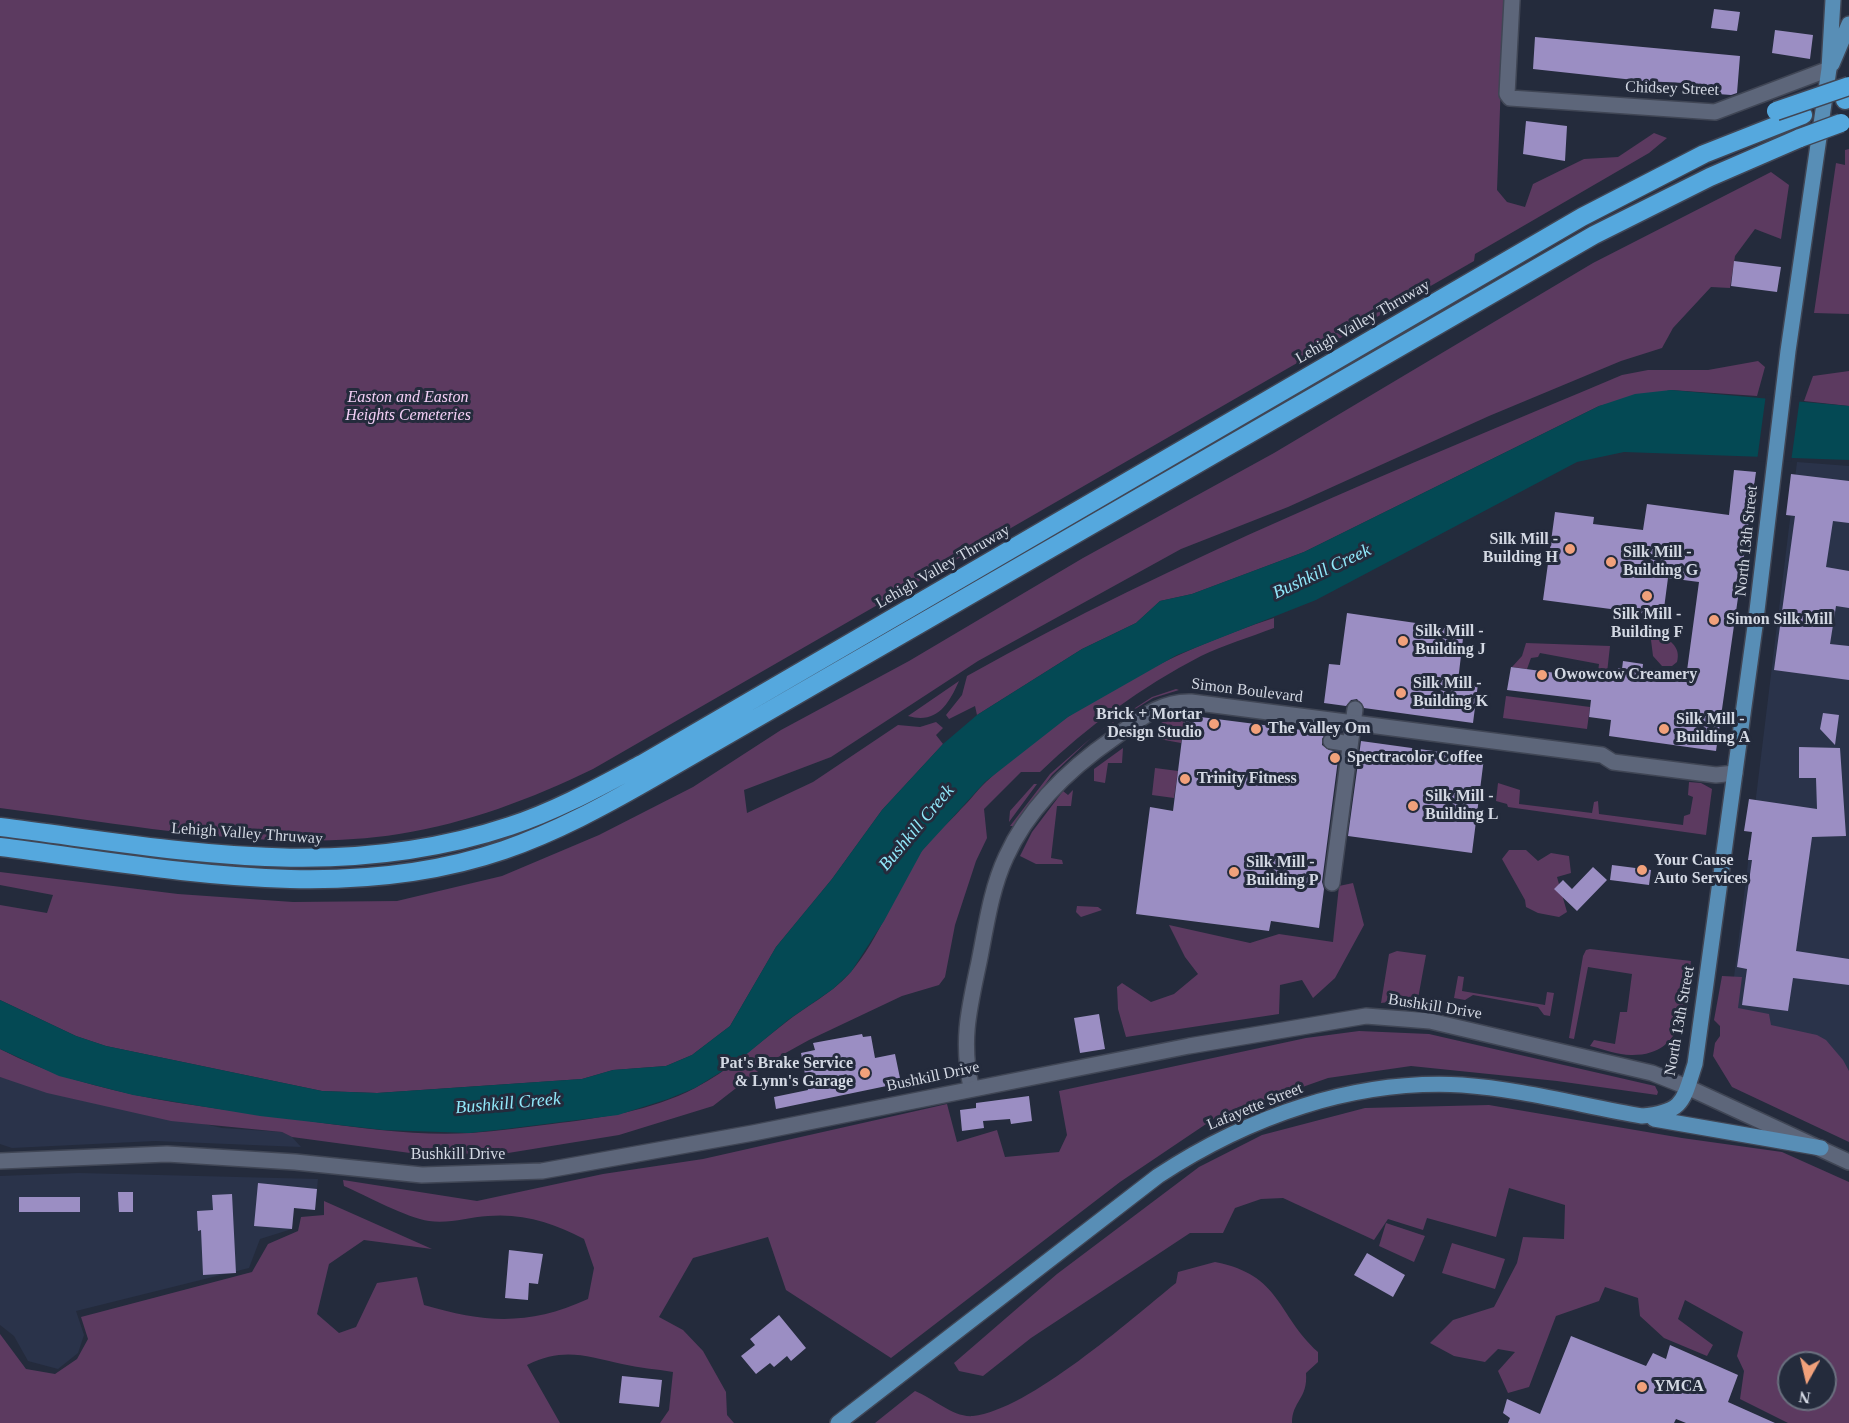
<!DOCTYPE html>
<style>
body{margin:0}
#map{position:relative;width:1849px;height:1423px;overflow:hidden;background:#242b3c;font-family:"Times New Roman",serif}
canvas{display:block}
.north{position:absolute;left:1777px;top:1351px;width:60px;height:60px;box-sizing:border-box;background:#242b3c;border:2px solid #6a707f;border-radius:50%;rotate:188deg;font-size:16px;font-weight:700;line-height:24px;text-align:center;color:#d3d8e3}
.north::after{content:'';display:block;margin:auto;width:21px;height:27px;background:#f1a17b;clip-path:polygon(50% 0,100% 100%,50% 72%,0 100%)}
</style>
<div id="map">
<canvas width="1849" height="1423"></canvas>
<div class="north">N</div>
</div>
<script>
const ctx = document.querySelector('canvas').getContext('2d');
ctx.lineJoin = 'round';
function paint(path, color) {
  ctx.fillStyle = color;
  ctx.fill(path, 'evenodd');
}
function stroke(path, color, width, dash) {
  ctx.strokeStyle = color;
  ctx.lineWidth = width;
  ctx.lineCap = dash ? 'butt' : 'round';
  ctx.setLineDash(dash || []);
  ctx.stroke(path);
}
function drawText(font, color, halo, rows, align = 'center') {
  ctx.font = font + ' "Times New Roman",serif';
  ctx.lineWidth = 6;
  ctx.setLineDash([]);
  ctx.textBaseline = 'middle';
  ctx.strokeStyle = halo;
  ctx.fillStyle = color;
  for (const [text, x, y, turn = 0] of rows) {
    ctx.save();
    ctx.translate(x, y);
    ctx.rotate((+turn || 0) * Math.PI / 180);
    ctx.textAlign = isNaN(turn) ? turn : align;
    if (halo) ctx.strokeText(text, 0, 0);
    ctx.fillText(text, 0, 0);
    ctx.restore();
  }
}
const built = new Path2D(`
 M1797,462L1849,466V1129L1723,1067Z
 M0,1077L222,1128L282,1132L292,1137L301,1147L155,1141L12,1148L0,1144Z
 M79,1173L318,1179L315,1210L294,1208L292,1229L260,1239L249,1268L76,1311L84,1335L78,1353L58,1369L28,1361L14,1336L0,1325V1176Z`);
const green = new Path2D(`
 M0,0H1504L1497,190L1507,202L1525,207L1533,184L1584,159L1618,157L1654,133L1667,138L1649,153L1475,254L1474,261L593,769C531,799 468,823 399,834C272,854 128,824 0,808Z
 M1849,149V314L1814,313L1836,163L1845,165V150Z
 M1771,172L1789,185L1781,239L1755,229L1735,256L1730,288L1711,287L1673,328L1662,348L1621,361L1489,416L1288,507L1181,549L978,661L831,757L744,790L747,813L813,782L898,725L920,727L936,722L943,728L936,735L943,744L882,810L832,879L776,947L730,1026L692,1055L666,1066L613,1070L582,1079L377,1093L322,1091L106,1046L76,1036L0,1000V905L47,913L53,895L0,885V872L178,894L293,902L397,901L502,876L599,835L693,787L781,730L909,661L1083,558L1274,453L1593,263Z
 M1758,361L1765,367L1757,396L1671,390L1599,406L1304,552L1192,594L1160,601L1136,623L1082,649L977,715L975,706L949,719L946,715L962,695L967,676C1177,558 1401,468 1622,375L1648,370H1708Z
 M1849,371V406L1804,401L1813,376Z
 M1274,618V628C1250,637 1224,645 1201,656C1141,687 1088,726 1040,772H1021L984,809L987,838L976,861L955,925L945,977L939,985L902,996L809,1040L771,1061L713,1106L619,1135L502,1154L410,1153L292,1137L282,1132L171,1121L47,1093L0,1077V1049C97,1100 209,1106 316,1122C367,1129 419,1136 471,1133C498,1131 525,1127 552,1124C601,1118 651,1111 695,1088C728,1071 755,1046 785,1023C806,1006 831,994 849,974C881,938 894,891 921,852C932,836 948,824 961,809C970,801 977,790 986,782C1066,706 1170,652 1274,618Z
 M1660,636C1671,640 1681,648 1677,662L1672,666H1662L1653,656L1651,640Z
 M1526,643L1610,646L1607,673L1598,672L1599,664L1540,653L1538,657L1531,658L1527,669L1512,667L1522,656Z
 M959,681C948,706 936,724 908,716Z
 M1176,689L1179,690L1153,698L1098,732L1152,697Z
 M1506,696L1590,707L1587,729L1503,718Z
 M1175,716H1185L1181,743L1159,739L1161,723Z
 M1092,737L1052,775L1015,826H1010L1050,774Z
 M1123,748L1122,763H1108L1105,783L1094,781V769Z
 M1155,768L1178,771L1174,798L1152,795Z
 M1689,782L1701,783L1712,789L1706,835L1508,807L1507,804L1496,801L1498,783L1520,790L1519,804L1592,813L1594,802L1598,801L1599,814L1683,825L1684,816L1690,814L1693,797L1688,795Z
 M1034,784H1037L1009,822L1010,811Z
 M1073,790L1071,806H1057L1051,858L1062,860L1063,864H1036L1020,856L1032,832L1063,791L1068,795Z
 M1509,850H1526L1538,861L1551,853L1569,856L1571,873L1557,877L1567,912L1559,917L1538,913L1526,907L1525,900L1502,859Z
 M1353,883L1364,925L1335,978L1313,998L1302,980L1280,985L1279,1014L1126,1037L1118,1009L1117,987L1122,983L1151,1002L1174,994L1198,974L1185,957L1169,925L1250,943L1279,934L1333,942L1339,886Z
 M1077,906L1098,907L1102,910L1081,917L1076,912Z
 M1590,949L1691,961C1685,1001 1687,1056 1631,1055C1618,1055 1603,1049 1590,1046L1594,1040L1615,1044L1620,1012H1627L1632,974L1588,967L1574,1039L1569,1038L1583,956L1586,950Z
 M1397,951L1426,955L1417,1004L1398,1001L1381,1003L1389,954Z
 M1458,976L1464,977L1462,991L1545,1005L1547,992L1554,993L1550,1016L1544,1015L1538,1007L1473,995L1465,1000L1454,998Z
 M1722,976L1742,977L1738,1008L1769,1014L1771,1025L1817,1035L1826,1040L1843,1060L1849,1071V1142L1732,1087L1713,1056L1715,1043L1720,1036V1026L1714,1020Z
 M1359,1031L1429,1034L1655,1086L1658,1092L1657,1095L1557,1081L1411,1066L1328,1078L1215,1118L1120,1182L891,1358L786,1290L768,1237L693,1258L659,1317L683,1330L703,1351L726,1392L727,1415L734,1423H660L669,1410L673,1372C656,1369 639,1368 622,1364C585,1356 564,1347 527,1365L560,1423H0V1334L26,1369L55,1374L77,1359L88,1339L81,1317L252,1272L268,1244L298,1231L301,1217L324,1215V1201L432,1249L364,1240L329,1264L317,1314L339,1333L356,1327L377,1283L417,1277L424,1305C485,1323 529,1326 588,1299L594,1268L584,1239C554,1223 523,1213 488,1216C468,1217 450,1224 429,1221C407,1218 367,1196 344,1186L343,1180L477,1201L603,1174L703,1159L947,1104L957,1142L997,1130L1005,1157L1059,1152L1067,1135L1059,1091L1306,1038Z
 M1489,1105L1682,1138L1782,1152L1849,1182V1423H1788L1740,1399L1744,1371L1737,1356L1743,1332L1685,1300L1678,1319L1713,1345L1707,1356L1664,1338L1640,1316L1638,1298L1605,1287L1599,1301L1556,1316L1529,1387L1508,1393L1498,1371L1515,1352L1498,1349L1485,1362L1454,1356L1430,1343L1453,1320L1494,1307L1517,1263L1523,1237L1564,1239L1565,1205L1509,1188L1496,1237L1427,1218L1423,1230L1388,1219L1374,1240L1283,1198L1261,1199L1235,1208L1223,1233H1190L1031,1338L983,1376L959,1371L954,1363L1057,1274L1199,1167L1262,1135L1365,1108ZM1789,1363H1825V1399H1789Z
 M1386,1223L1425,1236L1414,1262L1379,1246Z
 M1452,1243L1505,1259L1495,1289L1442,1273Z
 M1215,1262C1282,1275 1276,1314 1318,1352V1362L1306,1373C1308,1399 1292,1401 1292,1423H875L915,1391C933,1398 954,1418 973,1416C1029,1410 1130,1320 1176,1283L1178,1272Z`);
const water = new Path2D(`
 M1671,390L1849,406V460L1624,452L1577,462L1316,600L1177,655L1068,717L985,782L922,851L884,921L851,972L833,989L788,1020L737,1062L695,1088L668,1099L618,1115L506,1129L469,1133L383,1130L260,1116L133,1095L59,1076L0,1049V1000L76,1036L106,1046L322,1091L377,1093L582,1079L613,1070L666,1066L692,1055L730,1026L776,947L832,879L882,810L943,744L977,715L1082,649L1136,623L1160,601L1192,594L1304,552L1599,406L1635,394Z`);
const pier = new Path2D(`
 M1766,394L1800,397L1791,462L1757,461Z`);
const building = new Path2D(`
 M1714,9L1740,12L1737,31L1711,28Z
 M1775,30L1813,35L1810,59L1772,53Z
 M1535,37L1740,56L1737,93L1731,95L1705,93V84L1643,81L1533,69Z
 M1526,121L1567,126L1565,161L1523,154Z
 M1734,261L1781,267L1777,292L1731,286Z
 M1734,470L1756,472L1716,751L1609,736L1611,720L1589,717L1591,700L1507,690L1511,667L1616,681L1618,668L1622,669L1623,661L1643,664L1642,672L1686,678L1699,582L1668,578L1663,616L1543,600L1555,512L1594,517L1593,524L1643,530L1647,504L1729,515Z
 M1791,474L1849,481V523L1833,521L1826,567L1849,571V608L1836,606L1830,644L1849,646V680L1774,670L1795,516L1786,515Z
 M1347,613L1464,630L1458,681L1478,684L1473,723L1364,708L1357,699L1351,700L1346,706L1324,703L1329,664L1340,665Z
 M1823,713L1839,715L1835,745L1820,729Z
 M1185,715L1326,733L1322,739V745L1329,750L1339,752L1322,882L1324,889L1319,928L1271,921L1269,931L1136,914L1150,807L1173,811Z
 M1361,741L1484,758L1472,853L1348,836Z
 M1799,747L1840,748L1846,836L1812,837L1796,951L1849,959V985L1793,978L1788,1011L1742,1005L1747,969L1737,967L1752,860H1748L1752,832L1744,831L1749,799L1817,809L1816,778H1799Z
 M1612,865L1651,870L1649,885L1610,880Z
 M1593,867L1607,880L1577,911L1554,889L1563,880L1572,889Z
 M1099,1014L1105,1049L1080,1053L1074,1018Z
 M862,1034L863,1037L871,1036L875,1058L895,1054L901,1083L776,1109L774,1097L808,1090L801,1053L815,1050L813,1043Z
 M1029,1096L1032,1121L1011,1124L1010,1119L983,1121L984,1128L962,1131L960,1110L976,1108V1103Z
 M258,1183L317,1189L315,1210L294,1208L292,1229L254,1226Z
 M118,1192H133V1212H119Z
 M232,1194L236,1273L203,1275L201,1230L198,1231L197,1211L213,1210L212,1195Z
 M19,1197H80V1212H19Z
 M509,1250L543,1254L538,1284L529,1283L528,1300L505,1298Z
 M1367,1253L1405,1275L1393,1297L1354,1275Z
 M779,1315L806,1348L791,1361L787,1356L774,1367L770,1363L756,1374L741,1356L755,1345L750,1339Z
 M1571,1336L1646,1366L1653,1353L1666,1359L1670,1345L1738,1375L1728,1402L1775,1423H1686L1676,1419L1674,1423H1508L1510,1418L1503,1413L1507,1399L1540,1414Z
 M622,1376L662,1380L659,1407L619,1403Z`);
const pedestrian = new Path2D(`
 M1331,741L1350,744
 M1332,883L1355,709`);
const minor = new Path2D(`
 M1512,0L1507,94L1510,98L1715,112L1829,69
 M971,1087C961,1040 969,1009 979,962C986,927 991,889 1006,857C1029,806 1070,768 1115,737C1139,720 1159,701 1191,702L1602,755L1613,762L1716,775L1735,773`);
const tertiary = new Path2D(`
 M0,1161L167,1154L295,1162L422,1175L542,1171L753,1133L1189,1046L1366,1016L1430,1021L1652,1073L1687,1087`);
const secondary = new Path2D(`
 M1687,1087L1849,1162`);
const primary = new Path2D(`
 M1832,64L1849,24
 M1654,1119L1821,1148
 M838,1423L1158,1176C1248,1117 1353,1079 1462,1085C1520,1089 1584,1106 1642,1116C1684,1112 1683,1101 1695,1064L1756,619L1788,351L1829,69L1833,0`);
const motorway = new Path2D(`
 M1845,100L1849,98
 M0,827C176,849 336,884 510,826C556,811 599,787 642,764L1582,217L1704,154L1803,115
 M0,847C166,868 341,906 504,850C556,832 604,806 651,779L1594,235L1710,177L1800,138`);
const motorwayBridge = new Path2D(`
 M1776,111L1849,86
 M1800,138L1841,123`);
const markers = [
 [1570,549,6,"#f1a17b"],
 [1611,562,6,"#f1a17b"],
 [1647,596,6,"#f1a17b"],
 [1714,620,6,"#f1a17b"],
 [1403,641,6,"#f1a17b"],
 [1542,675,6,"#f1a17b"],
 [1401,693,6,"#f1a17b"],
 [1214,724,6,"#f1a17b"],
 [1256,729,6,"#f1a17b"],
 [1664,729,6,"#f1a17b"],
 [1335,758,6,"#f1a17b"],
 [1185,779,6,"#f1a17b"],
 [1413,806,6,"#f1a17b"],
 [1642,870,6,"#f1a17b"],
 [1234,872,6,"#f1a17b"],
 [865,1073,6,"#f1a17b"],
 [1642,1387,6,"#f1a17b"]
];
const streetNames = [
 ["Chidsey Street",1672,89,2],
 ["Lehigh Valley Thruway",1363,322,-30],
 ["North 13th Street",1747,541,-84],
 ["Lehigh Valley Thruway",943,567,-30],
 ["Simon Boulevard",1247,691,7],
 ["Lehigh Valley Thruway",247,834,4],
 ["Bushkill Drive",1435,1007,9],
 ["North 13th Street",1680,1021,-80],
 ["Bushkill Drive",933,1077,-12],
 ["Lafayette Street",1255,1107,-22],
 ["Bushkill Drive",458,1155]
];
const parkNames = [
 ["Easton and Easton",408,398],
 ["Heights Cemeteries",408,416]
];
const poiNames = [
 ["Silk Mill -",1558,540,"right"],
 ["Building H",1558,558,"right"],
 ["Silk Mill -",1623,553],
 ["Building G",1623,571],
 ["Silk Mill -",1647,615,"center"],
 ["Building F",1647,633,"center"],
 ["Simon Silk Mill",1726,620],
 ["Silk Mill -",1415,632],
 ["Building J",1415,650],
 ["Owowcow Creamery",1554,675],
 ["Silk Mill -",1413,684],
 ["Building K",1413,702],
 ["Brick + Mortar",1202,715,"right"],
 ["Design Studio",1202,733,"right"],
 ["Silk Mill -",1676,720],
 ["Building A",1676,738],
 ["The Valley Om",1268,729],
 ["Spectracolor Coffee",1347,758],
 ["Trinity Fitness",1197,779],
 ["Silk Mill -",1425,797],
 ["Building L",1425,815],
 ["Your Cause",1654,861],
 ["Auto Services",1654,879],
 ["Silk Mill -",1246,863],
 ["Building P",1246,881],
 ["Pat's Brake Service",853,1064,"right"],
 ["& Lynn's Garage",853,1082,"right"],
 ["YMCA",1654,1387]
];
const waterNames = [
 ["Bushkill Creek",1322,572,-25],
 ["Bushkill Creek",917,828,-50],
 ["Bushkill Creek",508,1104,-5]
];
paint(built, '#2a334a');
paint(green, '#5c3a60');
paint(water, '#044954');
paint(pier, '#242b3c');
paint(building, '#9b8ec3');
stroke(pedestrian, '#404655', 18);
stroke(minor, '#404655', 18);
stroke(tertiary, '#404655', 18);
stroke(secondary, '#404655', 18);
stroke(primary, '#404655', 18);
stroke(motorway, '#404655', 21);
stroke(pedestrian, '#5d667a', 15);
stroke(minor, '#5d667a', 15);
stroke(tertiary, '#5d667a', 15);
stroke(secondary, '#5d667a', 15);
stroke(primary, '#588eb6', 15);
stroke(motorway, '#55a8de', 18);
stroke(motorwayBridge, '#404655', 21, []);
stroke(motorwayBridge, '#55a8de', 18);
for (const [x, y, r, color] of markers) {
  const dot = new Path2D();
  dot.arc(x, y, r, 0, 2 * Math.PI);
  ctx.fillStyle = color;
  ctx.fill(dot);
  stroke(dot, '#242b3c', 2);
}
drawText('16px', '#d3d8e3', '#242b3c', streetNames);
drawText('italic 16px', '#f4d0f7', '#242b3c', parkNames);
drawText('bold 16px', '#d3d8e3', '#242b3c', poiNames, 'left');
drawText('italic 18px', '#91e8fa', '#242b3c', waterNames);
</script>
